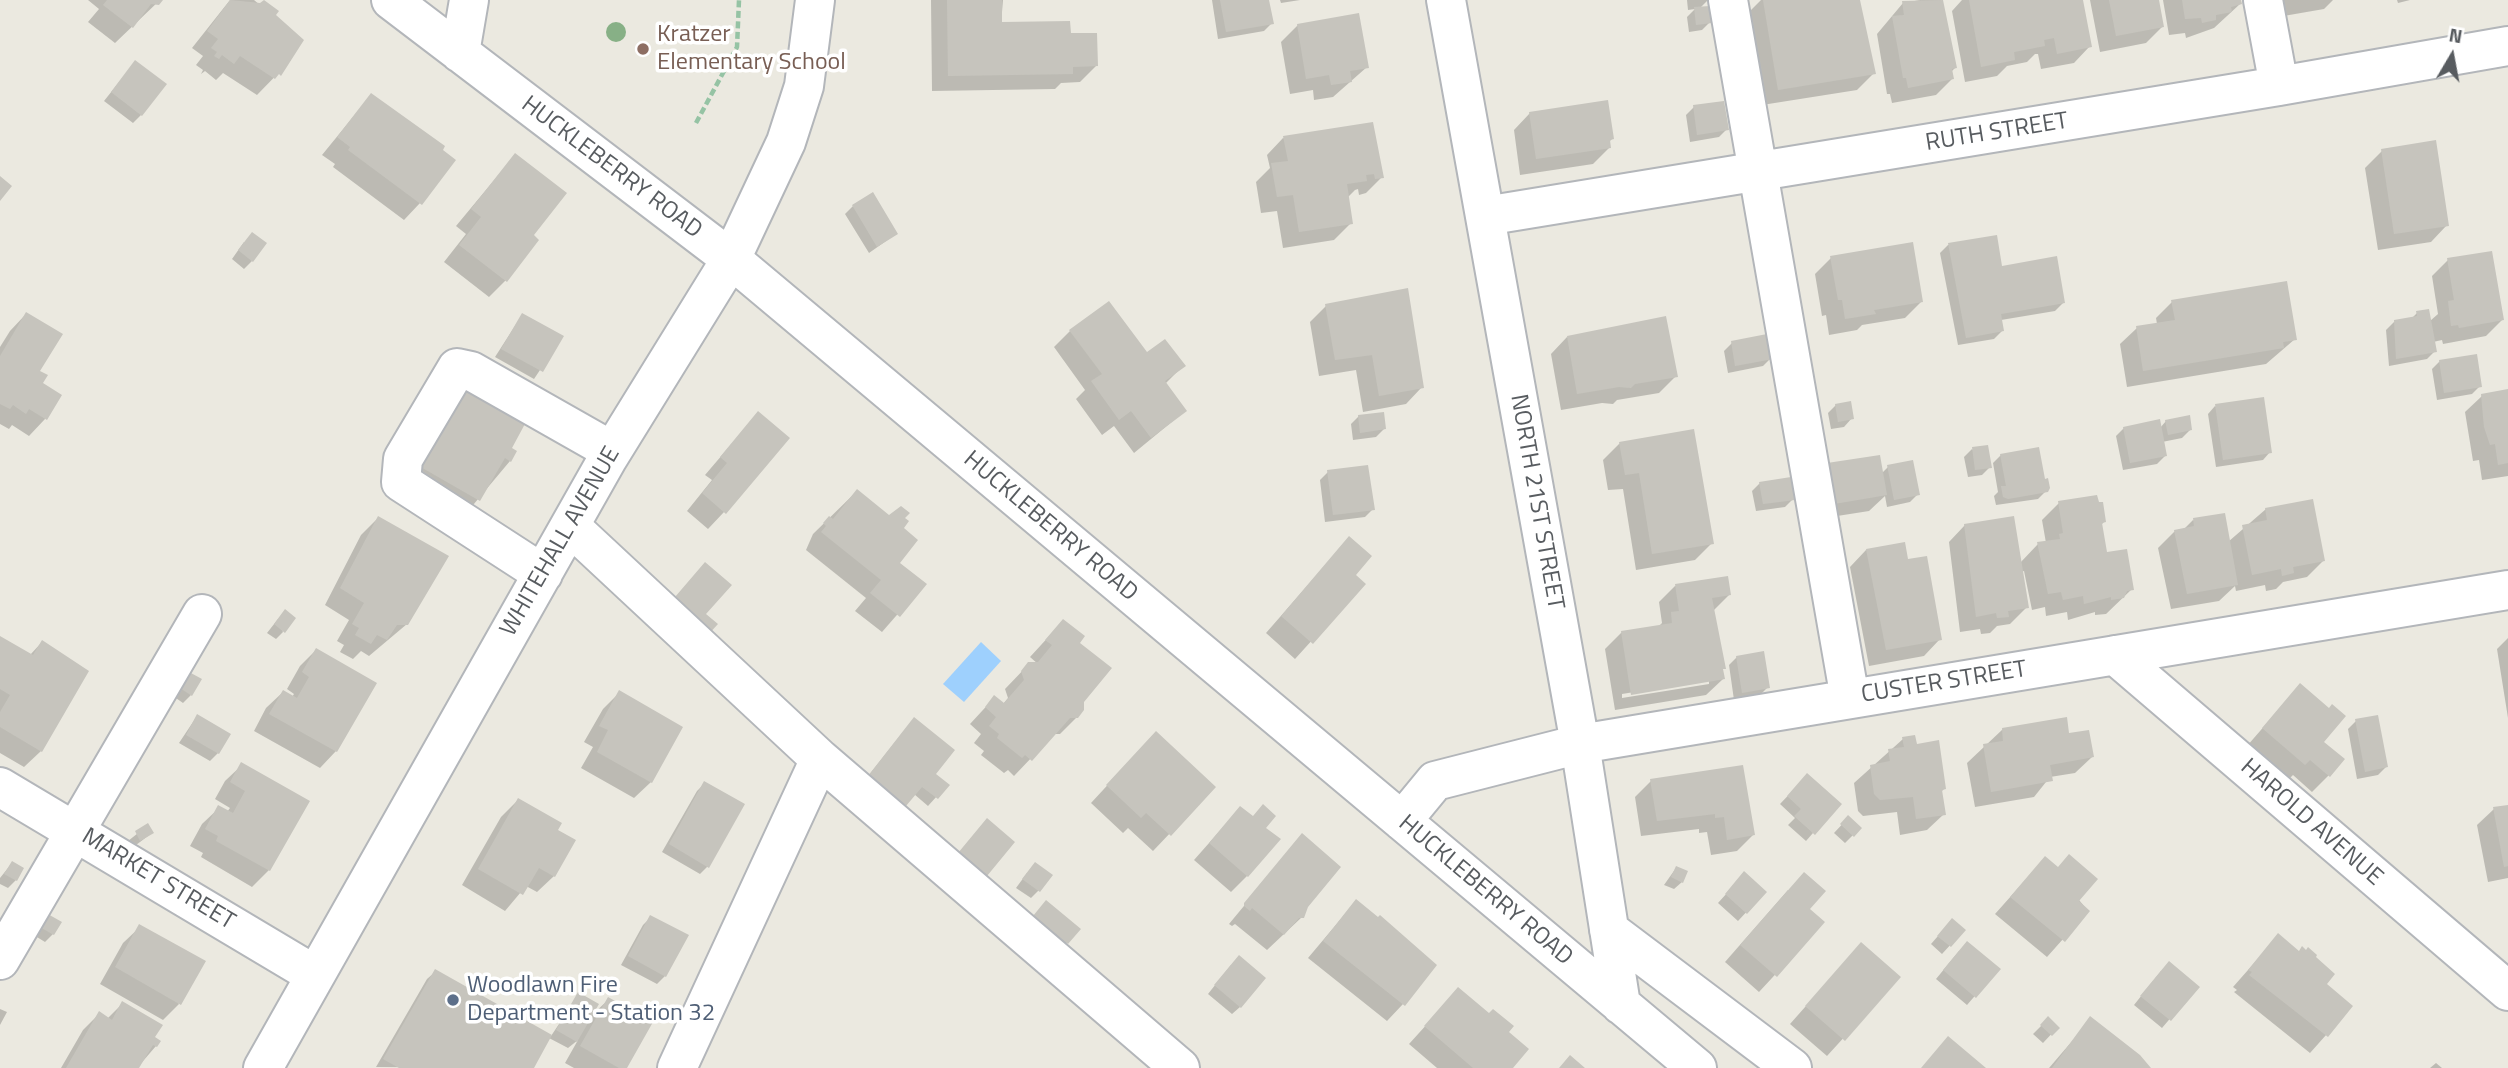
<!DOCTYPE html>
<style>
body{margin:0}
#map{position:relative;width:2508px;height:1068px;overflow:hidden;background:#ebe9e0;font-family:"Titillium Web",sans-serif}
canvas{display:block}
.north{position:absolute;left:2417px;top:21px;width:70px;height:70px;-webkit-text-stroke:5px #fff;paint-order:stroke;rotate:10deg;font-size:19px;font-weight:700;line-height:28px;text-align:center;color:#585c60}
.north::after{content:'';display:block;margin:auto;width:24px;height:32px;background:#585c60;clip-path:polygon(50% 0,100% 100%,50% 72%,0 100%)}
</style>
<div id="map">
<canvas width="2508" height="1068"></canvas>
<div class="north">N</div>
</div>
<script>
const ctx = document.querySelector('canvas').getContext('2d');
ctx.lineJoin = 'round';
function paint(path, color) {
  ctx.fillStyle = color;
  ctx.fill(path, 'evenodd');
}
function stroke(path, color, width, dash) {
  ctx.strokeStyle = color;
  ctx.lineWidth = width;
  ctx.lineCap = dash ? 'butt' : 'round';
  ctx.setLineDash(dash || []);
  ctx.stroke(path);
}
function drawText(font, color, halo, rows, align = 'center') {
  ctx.font = font + ' "Titillium Web",sans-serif';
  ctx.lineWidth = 7;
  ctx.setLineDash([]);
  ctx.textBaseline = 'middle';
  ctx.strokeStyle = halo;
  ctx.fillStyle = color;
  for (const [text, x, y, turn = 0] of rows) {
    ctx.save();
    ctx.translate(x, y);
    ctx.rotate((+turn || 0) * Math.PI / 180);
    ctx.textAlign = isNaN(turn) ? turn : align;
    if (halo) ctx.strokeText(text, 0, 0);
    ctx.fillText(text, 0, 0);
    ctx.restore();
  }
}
const water = new Path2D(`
 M981,642L1001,661L964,702L943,684Z`);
const shadow = new Path2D(`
 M88,0H160L115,43L88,22L99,9Z
 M230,0H254L260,5L291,60L257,95L223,73L216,80L205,71L201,74L203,70L196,65L203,56L192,48Z
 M931,0H1003L1001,24L1069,35L1096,66L1080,82L1061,83L1055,89L932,91Z
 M1268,0L1272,23L1264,31L1218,39L1212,0Z
 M1280,0H1300L1281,3Z
 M1687,0H1708L1700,8L1710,22L1702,30L1689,32L1687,17L1695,9L1688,10Z
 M1761,0H1858L1874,73L1857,90L1762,105L1746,15Z
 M1920,0H1941L1955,68L1951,72L1952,79L1936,95L1892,103L1890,94H1887L1877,34L1903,3Z
 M1962,0H2081L2090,46L2074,63L2041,69L2038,54H2035L2027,62L2007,66L1997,76L1965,82L1952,11Z
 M2090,0H2157L2162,27L2146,43L2100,52Z
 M2163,0H2239L2240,4L2214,28L2186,38L2185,33L2169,35Z
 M2269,0H2333L2324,9L2272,18Z
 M2397,0H2410L2398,3Z
 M1298,25L1367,67L1333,97L1314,100L1313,90L1290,94L1281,42Z
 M135,62L141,115L133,123L104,101Z
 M371,95L420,203L404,220L333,167L335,164L322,155Z
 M1694,107L1727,129L1719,137L1690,142L1686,115Z
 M1530,113L1613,138L1609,142L1610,147L1593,164L1520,175L1514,130Z
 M1283,138L1382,177L1366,193L1359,195L1358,189L1355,190L1348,197L1351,223L1334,240L1283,248L1277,211L1261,213L1256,182L1270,168L1267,155Z
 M2382,151L2447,225L2431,242L2378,250L2365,168Z
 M515,155L531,236L506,280L489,297L444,262L466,234L456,226Z
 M853,206L896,234L869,253L845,214Z
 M1995,237L2000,268L2063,303L2055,311L2001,320L2002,331L1994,339L1958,345L1940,253L1948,245Z
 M244,242L252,261L244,269L232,259Z
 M1831,258L1922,301L1905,318L1862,325L1857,330L1829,335L1826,315L1822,316L1815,274Z
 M2448,260L2502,320L2486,336L2443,344L2442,340L2433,342L2435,351L2427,359L2389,366L2386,330L2394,322L2411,319L2417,313L2430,321L2438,314L2432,276Z
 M2172,302L2295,339L2266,364L2127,387L2120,344L2137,328L2157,324L2156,318Z
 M1326,306L1422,387L1406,404L1363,412L1356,370L1319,376L1310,322Z
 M26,314L41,384L60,395L45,419L29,436L12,425L9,429L0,424V347L10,331Z
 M522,315L562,337L534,379L495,357Z
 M1070,331L1183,366L1165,384L1185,411L1134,453L1114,426L1102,435L1076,399L1085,390L1054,347Z
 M1567,337L1676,376L1659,393L1617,400L1613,404L1602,403L1561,410L1551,354Z
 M1732,343L1771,358L1763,366L1728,373L1724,351Z
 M2440,361L2480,386L2472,394L2437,400L2432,369Z
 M2508,391V476L2482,480L2479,460L2473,461L2465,412L2482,396Z
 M1836,405L1852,418L1844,427L1831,429L1828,413Z
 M2215,406L2270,452L2263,460L2216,467L2208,414Z
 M758,413L724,512L708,529L687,511L712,480L705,475Z
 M1359,416L1384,429L1376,437L1353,440L1351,424Z
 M2166,421L2190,430L2182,438L2162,442L2165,456L2157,464L2123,470L2116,436L2124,428H2160Z
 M1620,443L1712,543L1695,560L1636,570L1623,489L1608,490L1603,460Z
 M509,448L510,461L463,517L404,483L423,450Z
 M1972,449L1990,467L1982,475L1968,477L1964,457Z
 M2001,455L2046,491L2038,499L1996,505L1994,496L1998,492L1993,463Z
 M1888,467L1918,494L1910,502L1887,507L1885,496L1869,511L1818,519L1811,481L1882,473Z
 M1328,472L1373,509L1365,517L1325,522L1320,480Z
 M1760,483L1793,499L1785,507L1756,511L1752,491Z
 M857,491L901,528L898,563L924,584L882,632L855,611L866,598L806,550L813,534Z
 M2059,503L2104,522L2101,525L2106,554L2132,589L2106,614L2095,615V612L2068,620L2067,612L2046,616L2045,607L2032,610L2024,571L2021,572L2027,607L2010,624L1997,626L1990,633L1981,634L1980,629L1960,632L1949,542L1965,525L2020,563L2038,544L2046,543L2042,520Z
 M2266,509L2323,561L2307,577L2283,582L2276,589L2266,591L2265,585L2236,591L2235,586L2219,601L2171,609L2158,548L2175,531L2183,530L2193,520L2228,542Z
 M378,518L407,624L369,656L361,651L353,659L340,652L344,645L337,641L349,620L325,605L361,535Z
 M1349,538L1353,575L1363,584L1295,659L1266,633Z
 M1866,550L1907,561L1940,639L1924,656L1869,666L1850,567Z
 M1675,586L1729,595L1713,611L1723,679L1706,695L1615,710L1605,649L1622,632L1658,627L1662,623L1659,602ZM1709,680V684L1622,698V694Z
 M278,619L283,632L276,639L267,633Z
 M1063,621L1078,643L1082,701L1077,717L1060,734H1054L1014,776L1008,770L1004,773L981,755L984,751L974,743L981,734L970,724L994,698L1003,704L1008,698L1005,689L1029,664H1038L1030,657Z
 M0,638L30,655L42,642L41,751L24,767L0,753Z
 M2508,638V718L2497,649Z
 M316,650L336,751L320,768L254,731L266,708L283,692L292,697L294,694L287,689L300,666Z
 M1737,657L1768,687L1760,695L1734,700L1729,665Z
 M182,682L191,695L183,703L173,696Z
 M2300,685L2329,775L2312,792L2293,775L2288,780L2247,746Z
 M619,693L651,782L634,798L581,768L593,747L584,742L603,709Z
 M197,716L218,753L210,761L179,743Z
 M2356,721L2386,767L2378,775L2357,779L2348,729Z
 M907,727L933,774L947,785L928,806L914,794L897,813L861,785Z
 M2003,729L2068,735L2092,757L2075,773L2050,777L2034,797L1975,807L1967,763Z
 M1903,739L1915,746L1944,789L1940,793L1944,814L1927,830L1900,835L1897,812L1863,816L1858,811L1854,783Z
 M1140,750L1214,787L1153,851L1128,828L1123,833L1091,803Z
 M242,765L269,870L252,887L201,857L203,853L190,846L202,824L219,808L227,812L230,808L215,799L225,781Z
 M1742,767L1753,835L1737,851L1711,855L1707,832L1699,833V829L1641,836L1635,797L1651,781Z
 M705,783L708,866L700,874L662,852L697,791Z
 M1799,784L1813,833L1806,841L1788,825L1795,818L1780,804Z
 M518,800L554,876L537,892L526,886L505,911L462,885L501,817Z
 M2508,806V878L2488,882L2477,825L2494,809Z
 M1240,808L1264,828L1247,876L1231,892L1194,860Z
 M1848,818L1860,828L1845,843L1834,833Z
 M147,826L152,833L132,848L128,841Z
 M1302,836L1306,906L1302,917L1267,950L1235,924L1232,926L1229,924Z
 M2045,858L2088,911L2047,957L1995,914Z
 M12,863L16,880L8,888L0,884V878Z
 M1676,868L1682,882L1674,889L1664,885Z
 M1027,873L1039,890L1031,898L1016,888Z
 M1737,882L1765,892L1738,921L1718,903Z
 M1788,890L1823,923L1759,992L1725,962Z
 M1356,901L1403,1004L1387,1021L1308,958Z
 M1038,911L1079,929L1059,951L1027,925Z
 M651,917L665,976L657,984L621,965L643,925Z
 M39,923L53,934L45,942L32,934Z
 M140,927L179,1004L163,1020L100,984L123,943Z
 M1945,928L1964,930L1942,954L1931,944Z
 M2278,936L2324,985L2351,1007L2310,1053L2234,992L2237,990L2233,987Z
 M1861,944L1899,977L1827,1056L1790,1024Z
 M1959,951L1998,969L1967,1005L1936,979Z
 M1231,965L1240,1007L1232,1014L1208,994Z
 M2161,971L2197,987L2162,1028L2134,1005Z
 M435,972L551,1036L579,994L591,1016L609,999L625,1068H574L565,1063L578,1040L568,1048L549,1038L532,1068L376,1067L427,979Z
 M1458,990L1507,1032L1511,1068H1437L1409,1044Z
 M123,1003L153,1037L156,1046L137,1068H61L83,1030L99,1014L107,1019Z
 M0,1009L7,1012L0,1025Z
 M2048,1019L2057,1028L2043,1043L2033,1034Z
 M2091,1019L2150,1068H2049Z
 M2436,1063L2442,1068H2430Z`);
const building = new Path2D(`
 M107,0H163L159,5L151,4L133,28L103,5Z
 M230,0L260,3L264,0L279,11L276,15L304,40L281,76L279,74L275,79L240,56L234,64L222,55L219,59L214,56L217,52L211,48L218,39L207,31Z
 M947,0H1002V22L1070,21L1071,33H1097L1098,66L1073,67V74L948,76Z
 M1220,0H1269L1274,24L1226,32Z
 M1763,0H1860L1876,74L1778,90Z
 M1943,0L1957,68L1952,69L1954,79L1908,88L1906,78H1903L1892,16L1904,15L1902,1Z
 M1969,0H2083L2092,47L2057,54L2054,38L2044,40L2045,46L2014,52L2015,60L1981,67Z
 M2109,0H2159L2164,27L2116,36Z
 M2182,0H2241L2242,4L2231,7L2232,12L2216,15V20L2202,23L2201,18L2185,19Z
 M1710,6L1712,23L1696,25L1694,7Z
 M1359,13L1369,68L1350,71L1352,82L1331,85L1329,75L1306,79L1297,24Z
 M135,60L167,84L142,116L111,92Z
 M371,93L445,146L443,150L456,160L422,205L348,150L350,147L337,137Z
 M1608,100L1614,139L1610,140L1611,148L1536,159L1529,112Z
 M1724,101L1729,130L1697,135L1693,105Z
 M1373,122L1384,178L1375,179L1374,174L1366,175L1367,181L1347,184L1353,224L1299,232L1293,195L1277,197L1271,163L1288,161L1283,136Z
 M2436,140L2449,226L2394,234L2381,149Z
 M515,153L567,193L534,235L539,240L507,282L459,245L481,217L471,209Z
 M0,176L12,186L0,201Z
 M873,192L898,234L877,247L852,205Z
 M252,232L267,243L253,262L238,250Z
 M1997,235L2002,266L2057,256L2065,303L2001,314L2004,331L1966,338L1948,243Z
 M1913,242L1923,302L1874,310L1876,314L1845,319L1842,300H1838L1830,256Z
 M2492,251L2504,320L2459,328L2458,325L2451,326L2448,301L2454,300L2447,258Z
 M2287,281L2297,340L2283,342L2284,348L2143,371L2136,326L2175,320L2171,300Z
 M1408,288L1424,388L1379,396L1372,355L1335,360L1325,304Z
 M1109,301L1147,352L1165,339L1186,366L1165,381L1187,411L1151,438L1131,411L1119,420L1091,381L1102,374L1069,330Z
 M2429,309L2437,352L2396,359L2394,320L2417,316L2416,311Z
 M26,312L63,334L40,371L48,375L43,383L62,395L47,420L29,409L26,414L13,405L10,409L0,404V356Z
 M522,313L564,336L543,372L501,349Z
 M1666,316L1678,377L1635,384L1631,388L1619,387L1577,394L1567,336Z
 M1767,334L1773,359L1735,366L1731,341Z
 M2477,354L2482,387L2444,393L2439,360Z
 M471,373L533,409L512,448L517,451L511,462L505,458L480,501L419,466Z
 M2508,389V463L2498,465L2495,444L2490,445L2484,427L2481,394Z
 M2264,397L2272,453L2223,460L2215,404Z
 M1851,401L1854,419L1838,422L1835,404Z
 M758,411L790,438L726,514L702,493L727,463L720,457Z
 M1384,412L1386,429L1360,433L1358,415Z
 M2190,415L2192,430L2168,435L2165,420Z
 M2160,419L2167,456L2130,463L2123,427Z
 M1694,429L1714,544L1652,554L1639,473L1625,475L1619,442Z
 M1988,445L1992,468L1975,470L1972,447Z
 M2039,447L2045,479L2048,478L2050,488L2048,492L2008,499L2003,497L2001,486H2006L2000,454Z
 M1880,455L1887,495L1834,504L1827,463Z
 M1913,460L1920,495L1894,500L1887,465Z
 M1368,465L1375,510L1333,515L1327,470Z
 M1791,477L1795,500L1763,504L1759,482Z
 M857,489L889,515L901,506L910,513L905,518L909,521L904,528L918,540L900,563L927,584L900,617L870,593L881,580L821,532L826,526L823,523L829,516L833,519Z
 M2097,495L2099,502H2103L2106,522L2102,523L2107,552L2127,549L2134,590L2127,591L2124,598L2111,600V597L2084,604L2083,596L2063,600L2061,592L2048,594L2037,542L2060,539L2059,534L2063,533L2058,501Z
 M2313,499L2325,561L2293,567L2294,573L2282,576L2281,569L2252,575L2242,525L2267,520L2265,508Z
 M2225,513L2238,585L2187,594L2174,530L2194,526L2193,518Z
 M378,516L449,556L408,625H397L387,640L377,635L371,644L355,635L359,628L352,624L364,603L340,588Z
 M2014,516L2029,608L2008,611L2009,617L1997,618L1996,613L1976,617L1964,524Z
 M1349,536L1372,556L1356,575L1366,584L1313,644L1281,616Z
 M1905,542L1908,559L1927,556L1942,640L1886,650L1866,549Z
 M705,562L732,585L706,614L718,624L706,637L669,604Z
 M1728,576L1731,595L1712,598L1726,669H1723L1725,679L1631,695L1621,631L1672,623L1671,612L1679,611L1675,584Z
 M285,609L296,618L285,633L274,624Z
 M1063,619L1085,636L1080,643L1112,668L1084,702V710L1078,718H1070L1032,761L1025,755L1022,758L997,738L999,734L989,726L996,717L985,707L994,695L1004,703L1024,680L1021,671L1028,662H1038L1052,645L1045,640Z
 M0,636L33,655L42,640L89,671L42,752L0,727V712L10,695L0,689Z
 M316,648L377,683L337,752L269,714L283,690L297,698L309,677L302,672Z
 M1764,651L1770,688L1742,693L1736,656Z
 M189,672L202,679L192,696L180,688Z
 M2300,683L2329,708L2332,704L2346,716L2324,742L2345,759L2330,777L2310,760L2305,765L2262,728Z
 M619,690L683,727L652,783L597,752L608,730L599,726Z
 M197,714L231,734L219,754L186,735Z
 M2378,715L2388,767L2365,772L2355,719Z
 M914,717L955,750L936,774L950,785L938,799L922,787L906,806L868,776Z
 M2067,717L2069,733L2089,730L2094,757L2050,765L2053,781L1991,792L1983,744L2003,741L2002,728Z
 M1156,731L1216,787L1171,836L1146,813L1141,818L1106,785Z
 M1915,735L1917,744L1939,740L1946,789L1942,790L1946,815L1916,819L1913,797L1880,800L1874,794L1870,765L1890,761L1888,749L1904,747L1902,737Z
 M241,762L310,801L270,871L216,841L218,836L205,829L218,805L233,813L245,791L230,782Z
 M1743,765L1755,835L1727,840L1724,817L1715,818V814L1657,821L1650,779Z
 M1807,773L1842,804L1815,835L1794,816L1801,809L1787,796Z
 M704,781L745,804L709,868L669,844Z
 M518,798L562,823L558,830L576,840L555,877L539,868L523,895L478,869Z
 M1263,804L1276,816L1266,828L1281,839L1248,877L1209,843L1240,806L1253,816Z
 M2508,805V866L2504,867L2493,807Z
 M1848,815L1862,828L1854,837L1840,824Z
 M987,818L1015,842L987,876L958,853Z
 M148,823L154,833L140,841L135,831Z
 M1302,833L1341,867L1308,907L1304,918H1299L1284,935L1252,908L1250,911L1244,906V903Z
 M2069,854L2098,879L2079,901L2090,911L2065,942L2010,897L2045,856L2058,867Z
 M12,861L24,868L17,881L4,874Z
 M1035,862L1053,875L1040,892L1022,879Z
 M1676,866L1688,871L1683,883L1671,877Z
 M1744,871L1767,892L1747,914L1725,894Z
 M1804,872L1826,891L1810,909L1825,922L1777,977L1740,945Z
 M1356,899L1378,917L1380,915L1437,965L1405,1006L1323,941Z
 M1046,900L1081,929L1068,944L1033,916Z
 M46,913L62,922L54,935L38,926Z
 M650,915L689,935L666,977L628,956Z
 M1952,918L1966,930L1951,947L1937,936Z
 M139,924L206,961L181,1005L115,967Z
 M2278,933L2299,951L2302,946L2306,950L2308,947L2317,955L2316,957L2335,974L2327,984L2353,1006L2328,1037L2249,975L2252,972L2248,970Z
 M1967,941L2001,969L1976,998L1943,970Z
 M1861,942L1901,977L1845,1041L1805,1006Z
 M1239,955L1266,978L1241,1008L1214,985Z
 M2169,961L2200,987L2171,1021L2140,996Z
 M435,969L552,1035L534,1068H399L383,1059Z
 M1458,987L1489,1013L1493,1009L1514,1026L1509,1032L1529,1049L1513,1068H1473L1424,1026Z
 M578,992L599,1004L577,1042L556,1030Z
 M608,997L653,1022L627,1068H619L580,1046Z
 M122,1001L163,1025L155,1037L161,1041L157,1047L153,1045L139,1068H66L99,1011L112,1020Z
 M2048,1016L2060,1028L2052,1036L2040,1025Z
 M2090,1016L2140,1055L2151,1068H2052Z
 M1948,1036L1986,1068H1921Z
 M1570,1055L1585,1068H1559Z`);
const path = new Path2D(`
 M696,123L737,47L739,0`);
const minor = new Path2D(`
 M391,0L731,259L1697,1068
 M1446,0L1580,744L1621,1005
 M1728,0L1850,699
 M2263,0L2279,86
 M460,53L469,0
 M1485,216L2279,86L2508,46
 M571,527L820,759
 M543,574L401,482L403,459L457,368L471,371L612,451
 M2115,655L2508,991
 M0,787L315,975
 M1402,821L1435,781L1580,744L2508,590
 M1609,930L1792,1068
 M0,960L202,614
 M263,1068L608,458L731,259L786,142L804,86L815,0
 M677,1068L820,759L1180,1068`);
const trees = [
 [616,32]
];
const markers = [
 [643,49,7,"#8d6e63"],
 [453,1000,7,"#5c6f8a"]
];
const educationNames = [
 ["Kratzer",657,35],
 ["Elementary School",657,63]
];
const streetNames = [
 ["RUTH STREET",1997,133,-9],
 ["HUCKLEBERRY ROAD",611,168,37],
 ["NORTH 21ST STREET",1536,502,80],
 ["HUCKLEBERRY ROAD",1050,527,40],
 ["WHITEHALL AVENUE",561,542,-60],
 ["CUSTER STREET",1944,683,-9],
 ["HAROLD AVENUE",2311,823,41],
 ["MARKET STREET",158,880,31],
 ["HUCKLEBERRY ROAD",1485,891,40]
];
const serviceNames = [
 ["Woodlawn Fire",467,986],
 ["Department - Station 32",467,1014]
];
paint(water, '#9ed0fd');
paint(shadow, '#0003');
paint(building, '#c6c4bd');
stroke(minor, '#b3b6ba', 42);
stroke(path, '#95c3a4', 4.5, [7, 3.5]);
stroke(minor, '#fff', 38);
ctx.fillStyle = '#87b086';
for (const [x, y] of trees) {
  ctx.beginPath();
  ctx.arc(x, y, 10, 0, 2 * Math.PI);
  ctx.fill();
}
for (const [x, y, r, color] of markers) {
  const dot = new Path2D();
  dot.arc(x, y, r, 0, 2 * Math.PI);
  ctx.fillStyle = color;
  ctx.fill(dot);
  stroke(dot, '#fff', 2.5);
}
drawText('24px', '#785e54', '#fff', educationNames, 'left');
drawText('24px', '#585c60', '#fff', streetNames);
drawText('24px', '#4e5e75', '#fff', serviceNames, 'left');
</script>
